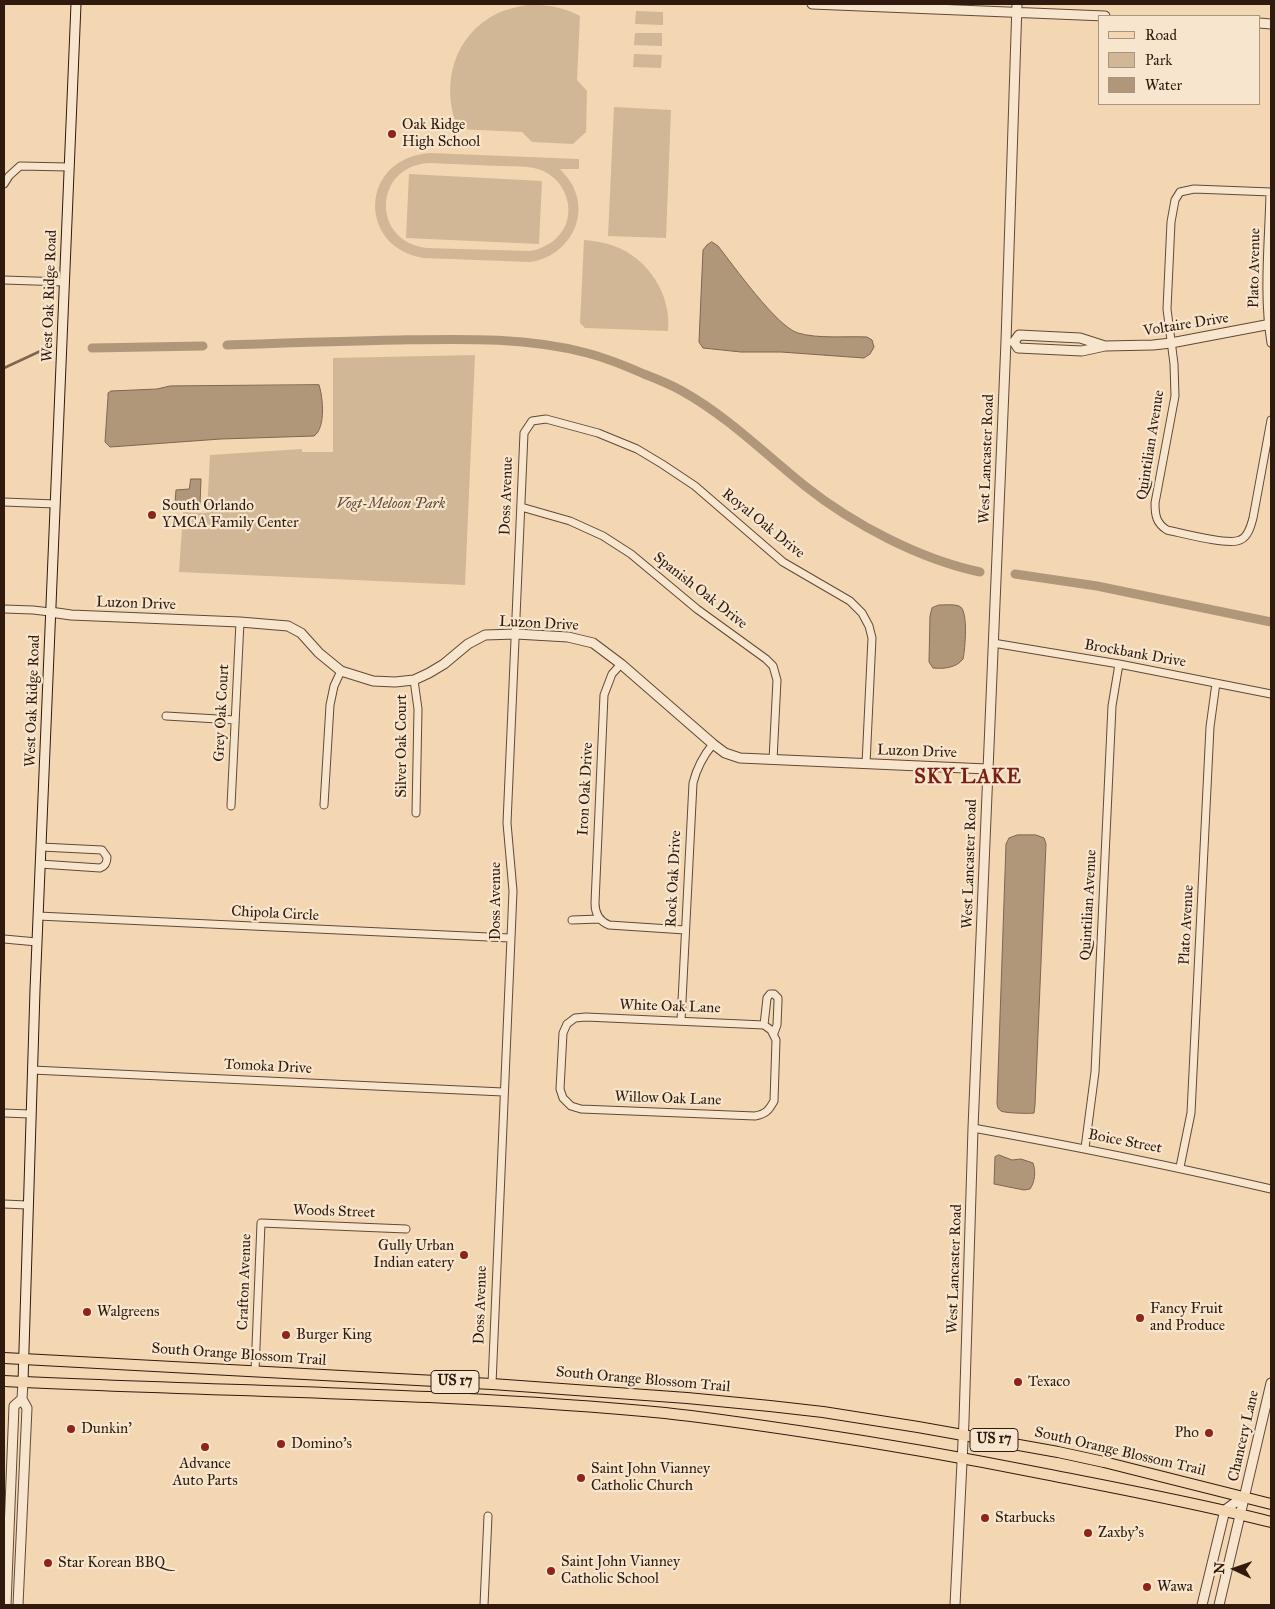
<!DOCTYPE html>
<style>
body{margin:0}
#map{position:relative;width:1275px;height:1609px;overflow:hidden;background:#f3d7b2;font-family:"IM FELL Great Primer",serif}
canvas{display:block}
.frame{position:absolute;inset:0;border:5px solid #301a0e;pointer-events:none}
.legend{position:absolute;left:1098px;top:15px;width:162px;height:90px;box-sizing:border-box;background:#f7e5cd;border:1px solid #a79481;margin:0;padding:6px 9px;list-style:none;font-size:15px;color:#301a0e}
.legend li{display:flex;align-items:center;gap:10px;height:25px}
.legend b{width:25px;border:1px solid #a79481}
.north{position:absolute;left:1210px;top:1544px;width:50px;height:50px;-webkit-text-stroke:4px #f7e5cd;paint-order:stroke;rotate:273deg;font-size:14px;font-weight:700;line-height:20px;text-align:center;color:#301a0e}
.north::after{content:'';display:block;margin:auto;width:18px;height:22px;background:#301a0e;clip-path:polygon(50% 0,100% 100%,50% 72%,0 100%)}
</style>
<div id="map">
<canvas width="1275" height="1609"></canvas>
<div class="frame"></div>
<ul class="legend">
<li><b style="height:6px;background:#f3d7b2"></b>Road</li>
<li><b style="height:14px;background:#d2b796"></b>Park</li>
<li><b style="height:14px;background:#b1977a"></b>Water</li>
</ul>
<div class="north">N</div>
</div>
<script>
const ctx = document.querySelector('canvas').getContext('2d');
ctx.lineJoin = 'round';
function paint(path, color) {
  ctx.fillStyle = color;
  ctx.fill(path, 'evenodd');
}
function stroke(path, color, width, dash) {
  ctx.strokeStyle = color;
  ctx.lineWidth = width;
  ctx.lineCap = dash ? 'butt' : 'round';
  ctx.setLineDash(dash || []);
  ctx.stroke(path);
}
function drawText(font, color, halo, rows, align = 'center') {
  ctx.font = font + ' "IM FELL Great Primer",serif';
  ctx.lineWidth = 4.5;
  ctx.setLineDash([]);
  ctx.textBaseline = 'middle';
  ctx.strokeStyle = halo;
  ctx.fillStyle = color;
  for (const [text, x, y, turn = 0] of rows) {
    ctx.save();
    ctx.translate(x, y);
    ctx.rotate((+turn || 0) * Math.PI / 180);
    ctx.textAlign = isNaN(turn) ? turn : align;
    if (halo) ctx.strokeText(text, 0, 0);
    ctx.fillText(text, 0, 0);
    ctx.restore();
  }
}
const green = new Path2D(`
 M527,5C546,4 563,7 580,16L577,80L587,91L586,132L573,144L532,142L522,132L458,129C440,85 453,35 498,13C507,9 517,7 527,5Z
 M636,11L663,12V25L635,24Z
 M635,33H662V46L634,45Z
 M634,54L662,55L661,68L633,67Z
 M614,107L671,110L666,238L608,236Z
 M430,153L579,159V169H560C566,176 572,182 575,191C588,224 563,258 530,262L424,258C357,248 359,158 430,153ZM429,163C453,164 476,165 499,166C513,167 528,165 541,170C562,178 574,203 566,224C559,240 546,248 530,251L427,248C371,242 373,166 429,163Z
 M409,174L542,181L539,244L406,238Z
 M584,240C594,241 604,242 614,246C648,258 672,295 668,331L585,328L580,323Z
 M475,355L465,585L179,572L183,512L207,513L210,455L302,449V452H333V358Z`);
const water = new Path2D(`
 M712,242L718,246C733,265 777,327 798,333C817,339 848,336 867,337L872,340L874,347L870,354L864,358L781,352H741L703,348L699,342L703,250L707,245Z
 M319,385C323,397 326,428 314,436L221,439L110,447L105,442L108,397V393L111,391L157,389L170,386Z
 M191,479H201L200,505L175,503L176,490L189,489Z
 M939,605C945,605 954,604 959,606C969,609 965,650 963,659C956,668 944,669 933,668L929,662L930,616L932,608Z
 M1036,835L1044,838L1046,844L1035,1105L1034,1113C1030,1114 1004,1113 1001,1111C997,1108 998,1107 997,1104L1006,844L1009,838L1017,835Z
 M999,1155L1012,1160L1021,1159L1033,1163C1036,1171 1035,1182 1030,1189L1024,1190L994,1184L995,1157Z`);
const stream = new Path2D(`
 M4,368L47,348`);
const canal = new Path2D(`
 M227,345C285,343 342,341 399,340C461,339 526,337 587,353C606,358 626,366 644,374C657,379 670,384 682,391C727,416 764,453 805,486C853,524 919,559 980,572
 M92,348L203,346
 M1015,574L1097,586L1271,622`);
const minor = new Path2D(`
 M4,184L9,176L20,166L68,167
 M1270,192C1269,242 1263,294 1271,343
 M1271,192L1194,189L1180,192L1175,200L1171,222L1167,309L1174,364L1175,396L1155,503C1155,515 1156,523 1167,530C1182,533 1228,546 1240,540C1248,537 1251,526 1253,518L1271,420
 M4,280L64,282
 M4,502L55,504
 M521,507L570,521L603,536L631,554L697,609L766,659L773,666L777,680L773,760
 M4,609L33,610L50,612
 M993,643L1119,664L1271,694
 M621,664L612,674L604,695L595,903C595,913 599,921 609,925L685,930
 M414,680L418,709L416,813
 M166,716L235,720
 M324,805L330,705L334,686L341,671
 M231,806L240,622
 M40,864L100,868C106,866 107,862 107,857L102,850L41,847
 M38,916L510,938
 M572,920L599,919
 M4,939L37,942
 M586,1017L764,1025L771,1030L776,1040L774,1101C769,1110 766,1114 755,1116L581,1109L571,1106L563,1098L560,1089L563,1033L567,1024L575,1018Z
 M681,1021L693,783C697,767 703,756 713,744
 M764,1025L767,998L770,994H774L778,998V1001L777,1025L774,1033
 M32,1070L503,1092
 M4,1113L30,1114
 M973,1128C1073,1146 1172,1166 1271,1189
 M1085,1148L1095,1072L1112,706L1119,664
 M1180,1167L1191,1113L1210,727L1216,683
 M4,1204L27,1205
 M255,1371L261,1223L406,1229
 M492,1384L513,891L507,823L524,433L532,421L546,419L598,433L637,449L662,464L695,486L783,562L850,601L862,613L869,626L872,638L866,764
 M484,1605L488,1516`);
const tertiary = new Path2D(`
 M812,4L1105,16
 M1259,23L1271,24
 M1014,342L1018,348L1082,351L1105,346L1153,345L1171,343L1271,324
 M1014,342L1019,335L1080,338L1105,346
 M50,612L71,615L240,622L288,626L301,633L319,653L341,671L373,681L395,682L414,680L429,673L444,664L468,644L485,635L516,634L568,637L593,643L621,664L713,744L725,753L740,758L987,769
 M6,1605L14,1406L22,1399
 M18,1605L27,1408L22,1399L23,1382
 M955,1605L964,1421L973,1128L1006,341L1017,4
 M1202,1605L1225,1510L1244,1496
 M1219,1605L1271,1383`);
const secondary = new Path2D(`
 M23,1382L35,990L76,4`);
const primary = new Path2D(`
 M4,1358L492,1384L687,1398L770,1406L823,1412L918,1427L1058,1452L1104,1462L1271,1504
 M4,1381C224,1392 445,1392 665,1413C711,1418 758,1425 805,1432C885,1444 965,1458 1045,1474C1121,1489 1197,1503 1271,1522`);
const markers = [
 [392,134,5,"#8f2418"],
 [152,515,5,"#8f2418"],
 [464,1255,5,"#8f2418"],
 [87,1312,5,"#8f2418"],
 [1140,1318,5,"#8f2418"],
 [286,1335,5,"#8f2418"],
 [1018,1382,5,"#8f2418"],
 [71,1429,5,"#8f2418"],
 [1209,1433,5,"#8f2418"],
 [281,1444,5,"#8f2418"],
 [205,1447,5,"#8f2418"],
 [581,1478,5,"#8f2418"],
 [985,1518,5,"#8f2418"],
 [1088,1533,5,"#8f2418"],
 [48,1563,5,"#8f2418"],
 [551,1571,5,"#8f2418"],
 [1147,1587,5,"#8f2418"]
];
const shields = [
 [455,1382,48],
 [994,1440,48]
];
const shieldNames = [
 ["US 17",455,1382],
 ["US 17",994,1440]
];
const poiNames = [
 ["Oak Ridge",402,125],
 ["High School",402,142],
 ["South Orlando",162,506],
 ["YMCA Family Center",162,523],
 ["Gully Urban",454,1246,"right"],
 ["Indian eatery",454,1263,"right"],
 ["Fancy Fruit",1150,1309],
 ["and Produce",1150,1326],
 ["Walgreens",97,1312],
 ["Burger King",296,1335],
 ["Texaco",1028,1382],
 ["Dunkin'",81,1429],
 ["Pho",1199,1433,"right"],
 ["Domino's",291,1444],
 ["Advance",205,1464,"center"],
 ["Auto Parts",205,1481,"center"],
 ["Saint John Vianney",591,1469],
 ["Catholic Church",591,1486],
 ["Starbucks",995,1518],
 ["Zaxby's",1098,1533],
 ["Saint John Vianney",561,1562],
 ["Catholic School",561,1579],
 ["Star Korean BBQ",58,1563],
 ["Wawa",1157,1587]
];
const streetNames = [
 ["Plato Avenue",1255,268,-89],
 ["West Oak Ridge Road",50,296,-88],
 ["Voltaire Drive",1186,325,-9],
 ["Quintilian Avenue",1151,445,-81],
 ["West Lancaster Road",987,459,-88],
 ["Doss Avenue",507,496,-88],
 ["Royal Oak Drive",763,524,39],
 ["Spanish Oak Drive",700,591,38],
 ["Luzon Drive",136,604,2],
 ["Luzon Drive",539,624,3],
 ["Brockbank Drive",1135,654,10],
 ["West Oak Ridge Road",33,701,-88],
 ["Grey Oak Court",222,713,-87],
 ["Silver Oak Court",402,746,-90],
 ["Luzon Drive",917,752,2],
 ["Iron Oak Drive",586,789,-87],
 ["West Lancaster Road",970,864,-88],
 ["Rock Oak Drive",674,879,-87],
 ["Doss Avenue",496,901,-90],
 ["Quintilian Avenue",1089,905,-87],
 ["Chipola Circle",275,914,3],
 ["Plato Avenue",1187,925,-87],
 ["White Oak Lane",670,1007,2],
 ["Tomoka Drive",268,1067,3],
 ["Willow Oak Lane",668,1099,2],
 ["Boice Street",1125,1142,11],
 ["Woods Street",334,1212,2],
 ["West Lancaster Road",955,1269,-88],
 ["Crafton Avenue",245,1282,-88],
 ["Doss Avenue",481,1305,-88],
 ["South Orange Blossom Trail",239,1355,4],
 ["South Orange Blossom Trail",643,1380,5],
 ["Chancery Lane",1244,1436,-77],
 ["South Orange Blossom Trail",1120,1452,13]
];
const parkNames = [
 ["Vogt-Meloon Park",391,504]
];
const districtNames = [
 ["SKY LAKE",968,778]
];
paint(green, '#d2b796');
paint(water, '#b1977a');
stroke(water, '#7d654f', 1);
stroke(stream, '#7d654f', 2.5);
stroke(canal, '#b1977a', 9);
stroke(minor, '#614937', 9);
stroke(tertiary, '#614937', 11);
stroke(secondary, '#301a0e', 11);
stroke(primary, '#301a0e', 12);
stroke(minor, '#f7e5cd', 7);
stroke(tertiary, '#f7e5cd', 9);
stroke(secondary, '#f7e5cd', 9);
stroke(primary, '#f3d7b2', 10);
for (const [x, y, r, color] of markers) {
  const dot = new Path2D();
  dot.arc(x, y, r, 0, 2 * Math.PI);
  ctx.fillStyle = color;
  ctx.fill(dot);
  stroke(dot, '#f7e5cd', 2);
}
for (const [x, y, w] of shields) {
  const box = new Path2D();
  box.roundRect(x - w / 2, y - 11.5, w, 23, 4);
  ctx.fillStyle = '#f7e5cd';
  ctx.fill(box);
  stroke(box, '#301a0e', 1);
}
drawText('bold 14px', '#301a0e', null, shieldNames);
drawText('15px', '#301a0e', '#f7e5cd', poiNames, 'left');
drawText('15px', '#301a0e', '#f7e5cd', streetNames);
drawText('italic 15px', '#614937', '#f7e5cd', parkNames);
ctx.letterSpacing = '1px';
drawText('bold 20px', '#7a1f14', '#f7e5cd', districtNames);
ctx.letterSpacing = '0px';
</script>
